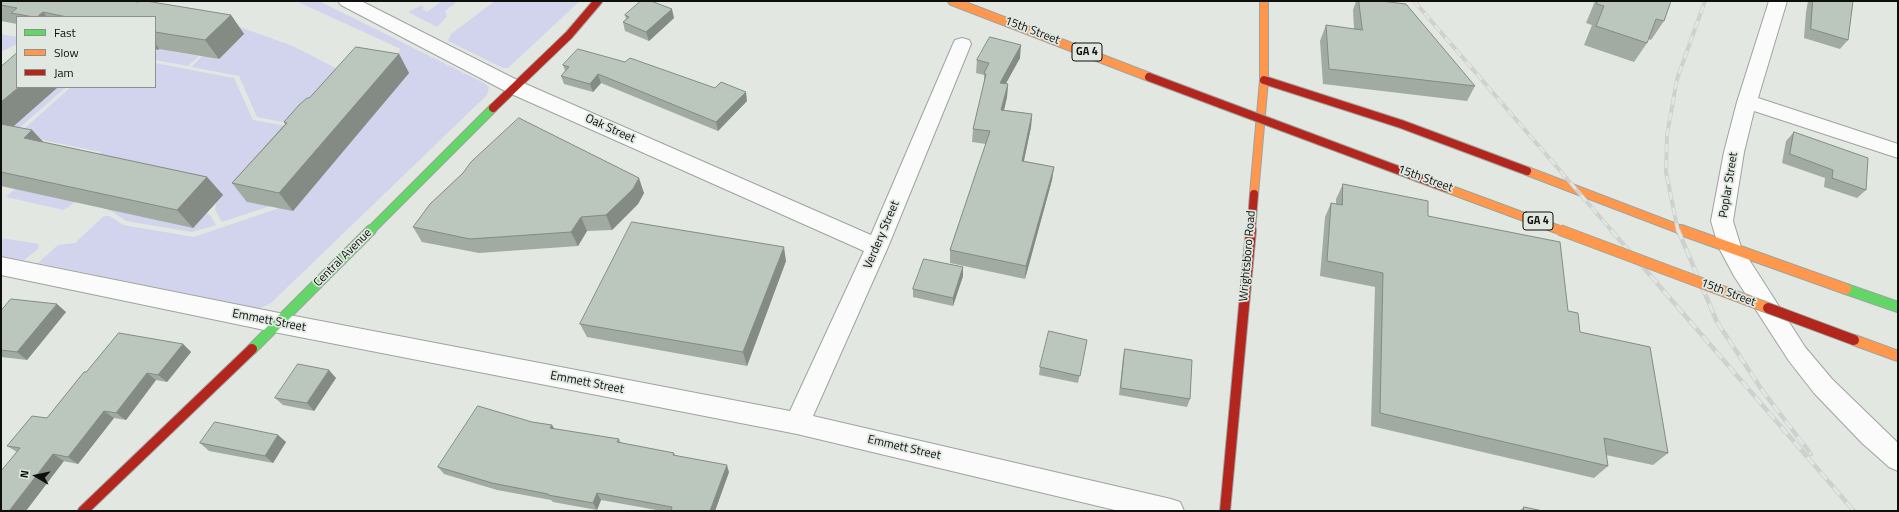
<!DOCTYPE html>
<style>
body{margin:0}
#map{position:relative;width:1899px;height:512px;overflow:hidden;background:#e2e7e2;font-family:"Titillium Web",sans-serif}
canvas{display:block}
.frame{position:absolute;inset:0;border:2px solid #0d0f0d;pointer-events:none}
.legend{position:absolute;left:16px;top:16px;width:140px;height:72px;box-sizing:border-box;background:#e1e8e1;border:1px solid #8c918c;margin:0;padding:5px 7px;list-style:none;font-size:12px;color:#0d0f0d}
.legend li{display:flex;align-items:center;gap:8px;height:20px}
.legend b{width:20px;border:1px solid #8c918c}
.north{position:absolute;left:16px;top:456px;width:40px;height:40px;-webkit-text-stroke:3px #e1e8e1;paint-order:stroke;rotate:279deg;font-size:11px;font-weight:700;line-height:16px;text-align:center;color:#0d0f0d}
.north::after{content:'';display:block;margin:auto;width:14px;height:18px;background:#0d0f0d;clip-path:polygon(50% 0,100% 100%,50% 72%,0 100%)}
</style>
<div id="map">
<canvas width="1899" height="512"></canvas>
<div class="frame"></div>
<ul class="legend">
<li><b style="height:5px;background:#63d668"></b>Fast</li>
<li><b style="height:5px;background:#ff974d"></b>Slow</li>
<li><b style="height:5px;background:#b3261e"></b>Jam</li>
</ul>
<div class="north">N</div>
</div>
<script>
const ctx = document.querySelector('canvas').getContext('2d');
ctx.lineJoin = 'round';
function paint(path, color) {
  ctx.fillStyle = color;
  ctx.fill(path, 'evenodd');
}
function stroke(path, color, width, dash) {
  ctx.strokeStyle = color;
  ctx.lineWidth = width;
  ctx.lineCap = dash ? 'butt' : 'round';
  ctx.setLineDash(dash || []);
  ctx.stroke(path);
}
function drawText(font, color, halo, rows, align = 'center') {
  ctx.font = font + ' "Titillium Web",sans-serif';
  ctx.lineWidth = 3.5;
  ctx.setLineDash([]);
  ctx.textBaseline = 'middle';
  ctx.strokeStyle = halo;
  ctx.fillStyle = color;
  for (const [text, x, y, turn = 0] of rows) {
    ctx.save();
    ctx.translate(x, y);
    ctx.rotate((+turn || 0) * Math.PI / 180);
    ctx.textAlign = isNaN(turn) ? turn : align;
    if (halo) ctx.strokeText(text, 0, 0);
    ctx.fillText(text, 0, 0);
    ctx.restore();
  }
}
const green = new Path2D(`
 M296,1H319L484,83L489,87L487,95L271,303L263,307L258,308L38,263L58,245L75,243L104,216H110L123,225L194,237L279,208L401,49Z
 M442,1H452L456,3L445,11L447,16L437,27L408,12L420,6H423V9L427,12Z
 M495,1H580L508,68H503L448,41L451,34Z
 M234,25L293,46L345,73L297,125L257,117L239,76L191,67L202,56L219,59L244,35Z
 M1,34L17,37V44L1,52Z
 M159,49L199,56L188,66L155,60V53Z
 M155,63L234,78L253,120L303,129L247,202L270,206L222,222L215,210L216,203L222,196L75,202L64,210L6,197L15,189L87,166L101,152L17,135L71,87H155Z
 M58,87H66L1,144V137Z
 M116,195L206,213L210,215L216,225L192,232L126,221L113,212L103,208Z
 M1,238L39,244L38,249L24,260L1,256Z`);
const street = new Path2D(`
 M338,1H361L521,82L871,235L953,44L955,40L962,38L969,40L971,44L888,247L813,416L1171,499L1180,502L1184,511H1119L797,434L279,333L1,275V257L279,313L790,411L864,251L507,92L341,5Z
 M1769,1H1787L1758,98L1898,144V158L1754,111L1744,152L1733,221L1741,247L1805,347L1832,379L1898,443V471L1889,467L1862,443L1814,393L1789,361L1734,276L1719,248L1711,221L1724,152L1737,102Z`);
const fastFar1 = new Path2D(`
 M370,231L493,108`);
const fast = new Path2D(`
 M1846,289L1898,307
 M252,349L371,230`);
const slowFar1 = new Path2D(`
 M952,1L1149,77
 M1527,171L1684,231
 M1254,194L1264,80V1`);
const slow = new Path2D(`
 M1681,230L1846,289
 M1854,340L1898,356`);
const jamFar1 = new Path2D(`
 M1149,77L1221,104
 M1264,80L1401,124L1527,171
 M493,108L569,35L598,1
 M1251,231L1254,194`);
const jam = new Path2D(`
 M83,511L252,349
 M1225,511L1251,230`);
const railFar1 = new Path2D(`
 M1414,1L1612,231
 M1678,231L1666,172L1667,135L1677,79L1705,1`);
const rail = new Path2D(`
 M1611,230L1854,511
 M1678,230L1717,322L1764,393L1811,454`);
const slowBridgeFar1 = new Path2D(`
 M1446,188L1562,231`);
const slowBridge = new Path2D(`
 M1560,230L1768,308`);
const jamBridgeFar1 = new Path2D(`
 M1221,104L1446,188`);
const jamBridge = new Path2D(`
 M1768,308L1854,340`);
const wall = new Path2D(`
 M1,1L231,15L244,34L219,59L159,49L158,50H155V17H17V24L1,21Z
 M1356,1H1381L1475,86L1467,101L1323,84L1320,41L1326,25L1354,29L1353,10Z
 M1595,1H1671L1664,21L1651,40L1648,39L1647,43L1634,62L1584,45L1592,25L1586,23Z
 M1808,1H1853L1848,40L1840,49L1804,38L1806,12Z
 M625,15L674,18L649,41L625,31L623,22L626,19Z
 M399,54L409,73L293,211L247,202L232,183L285,124L284,122L309,98Z
 M1020,58L1006,83L1008,84L1007,97L1004,110L1032,114L1031,127L1024,161L1054,167L1052,180L1025,279L950,263V250L986,144L972,142L973,129L984,85V75L976,73L977,60Z
 M563,65L747,101L718,131L601,83L593,92L564,84L561,76L565,71Z
 M1,67L17,87H58L13,127L32,130L43,142L207,177L223,195L193,228L1,186Z
 M1898,115V127H1897Z
 M1794,132L1866,190L1857,198L1824,187L1825,178L1782,163L1786,141Z
 M463,173L644,193L638,204L612,230L587,231L578,246L479,253L422,242L413,227Z
 M1343,184L1428,216L1568,311L1580,332L1668,453L1653,465L1606,455L1608,466L1594,478L1371,426L1375,287L1320,276L1325,217L1331,203L1336,204V199Z
 M786,261L747,366L587,337L580,324Z
 M963,267V276L953,306L913,297V289Z
 M1,311L66,312L27,360L1,357Z
 M1087,340L1078,383L1039,375L1040,367Z
 M183,344L191,352L167,382L156,380L126,420L114,418L78,464L17,452L7,446L47,418L86,372Z
 M1125,349L1190,399L1187,407L1119,395L1123,357Z
 M336,378L314,411L283,405L275,398Z
 M532,422L552,425L554,429L619,439L621,443L674,453L675,455L729,472L715,511H662L601,500L597,510L553,502L551,500L497,490L444,474L438,467Z
 M278,435L286,442L273,463L209,451L200,443Z
 M1524,507L1543,511H1519Z`);
const shadedWall = new Path2D(`
 M672,9L674,18L649,41L646,32Z
 M43,12L47,17H37Z
 M231,15L244,34L219,59L205,40Z
 M155,43L159,49L158,50L155,47Z
 M1021,45L1020,58L999,96L1000,83Z
 M399,54L409,73L293,211L279,193Z
 M598,74L601,83L593,92L590,84Z
 M1008,84L1007,97L1001,123V110Z
 M19,87H58L1,137V102Z
 M746,92L747,101L718,131L716,122Z
 M1032,114L1031,127L1021,174L1022,161Z
 M32,130L50,149L24,138Z
 M1054,167L1052,180L1025,279L1026,266Z
 M207,177L223,195L193,228L177,210Z
 M639,178L644,193L638,204L612,230L606,215Z
 M581,217L587,231L578,246L571,232Z
 M784,247L786,261L747,366L743,352Z
 M963,267V276L953,306V298Z
 M57,304L66,312L27,360L17,352Z
 M183,344L191,352L167,382L158,375Z
 M329,370L336,378L314,411L307,403Z
 M147,373L156,380L126,420L116,413Z
 M104,411L114,418L78,464L68,457Z
 M552,425L556,432L550,428Z
 M278,435L286,442L273,463L265,456Z
 M53,454L64,461L26,511H9Z
 M727,465L729,472L715,511H710Z
 M597,493L601,500L597,510L593,503Z`);
const building = new Path2D(`
 M1,1H131L138,2L140,1H146L231,15L205,40L155,32V17H67L43,12L37,17H34L11,13L17,8L1,5Z
 M641,1H651L672,9L646,32L623,22L629,17L625,15Z
 M1359,1H1381L1406,4L1475,86L1329,69L1326,25L1362,30Z
 M1598,1H1671L1664,21L1656,19L1647,43L1596,26L1604,6L1597,4Z
 M1813,1H1853L1848,40L1811,29Z
 M990,37L1021,45L1000,83L1008,84L1001,110L1032,114L1022,161L1054,167L1026,266L950,250L990,131L973,129L986,74L984,73L989,63L977,60Z
 M356,47L399,54L279,193L232,183L287,123L284,122L299,105L307,98H309Z
 M578,49L625,62L630,58L715,88L721,82L746,92L716,122L598,74L590,84L561,76L569,67L563,65Z
 M17,53V87H19L1,102V67Z
 M519,118L639,178L633,189L606,215L581,217L571,232L470,239L413,227L430,204L463,173L471,162Z
 M1,124L32,130L24,138L207,177L177,210L1,172Z
 M1794,132L1868,158L1866,190L1832,178L1833,170L1790,154Z
 M1343,184L1428,201V216L1560,242L1568,311L1578,313L1580,332L1650,347L1668,453L1604,438L1608,466L1380,413L1383,273L1327,261L1331,203L1342,205Z
 M632,222L784,247L743,352L580,324Z
 M924,259L963,267L953,298L913,289Z
 M11,299L57,304L17,352L1,350V311Z
 M1049,331L1087,340L1080,376L1040,367Z
 M119,333L183,344L158,375L147,373L116,413L104,411L68,457L53,454L9,511H1V471L20,448L7,446L32,416L47,418L84,372H86Z
 M1125,349L1192,360L1190,399L1121,388Z
 M298,364L329,370L307,403L275,398Z
 M478,406L532,422L552,425L550,428L619,439L617,442L674,453L673,455L727,465L710,511H671L672,507L597,493L593,503L548,495V494L492,483L438,467Z
 M215,422L278,435L265,456L200,443Z
 M1524,507L1543,511H1524Z`);
const shields = [
 [1087,52,30],
 [1538,221,30]
];
const shieldNames = [
 ["GA 4",1087,52],
 ["GA 4",1538,221]
];
const streetNames = [
 ["15th Street",1032,31,21],
 ["Oak Street",610,129,24],
 ["15th Street",1425,179,20],
 ["Poplar Street",1729,185,-81],
 ["Verdery Street",882,235,-67],
 ["Wrightsboro Road",1248,256,-85],
 ["Central Avenue",343,258,-45],
 ["15th Street",1728,293,21],
 ["Emmett Street",269,321,11],
 ["Emmett Street",587,383,11],
 ["Emmett Street",904,448,13]
];
paint(green, '#d1d4ec');
stroke(street, '#9fa3a0', 2);
stroke(fastFar1, '#9fa3a0', 10);
stroke(fast, '#9fa3a0', 12);
stroke(slowFar1, '#9fa3a0', 10);
stroke(slow, '#9fa3a0', 12);
stroke(jamFar1, '#9fa3a0', 10);
stroke(jam, '#9fa3a0', 12);
paint(street, '#fbfbfb');
stroke(fastFar1, '#63d668', 8);
stroke(fast, '#63d668', 10);
stroke(slowFar1, '#ff974d', 8);
stroke(slow, '#ff974d', 10);
stroke(jamFar1, '#b3261e', 8);
stroke(jam, '#b3261e', 10);
stroke(railFar1, '#cfd0cf', 4);
stroke(rail, '#cfd0cf', 4.5);
stroke(railFar1, '#e1e8e1', 2.5, [8]);
stroke(rail, '#e1e8e1', 3, [10]);
stroke(slowBridgeFar1, '#98a499', 10, []);
stroke(slowBridge, '#98a499', 12, []);
stroke(jamBridgeFar1, '#98a499', 10, []);
stroke(jamBridge, '#98a499', 12, []);
stroke(slowBridgeFar1, '#ff974d', 8);
stroke(slowBridge, '#ff974d', 10);
stroke(jamBridgeFar1, '#b3261e', 8);
stroke(jamBridge, '#b3261e', 10);
paint(wall, '#a1aba2');
paint(shadedWall, '#838b84');
paint(building, '#bbc7bc');
stroke(building, '#838b84', 1);
for (const [x, y, w] of shields) {
  const box = new Path2D();
  box.roundRect(x - w / 2, y - 9, w, 18, 3);
  ctx.fillStyle = '#e1e8e1';
  ctx.fill(box);
  stroke(box, '#0d0f0d', 1);
}
drawText('bold 11px', '#0d0f0d', null, shieldNames);
drawText('12px', '#0d0f0d', '#e1e8e1', streetNames);
</script>
